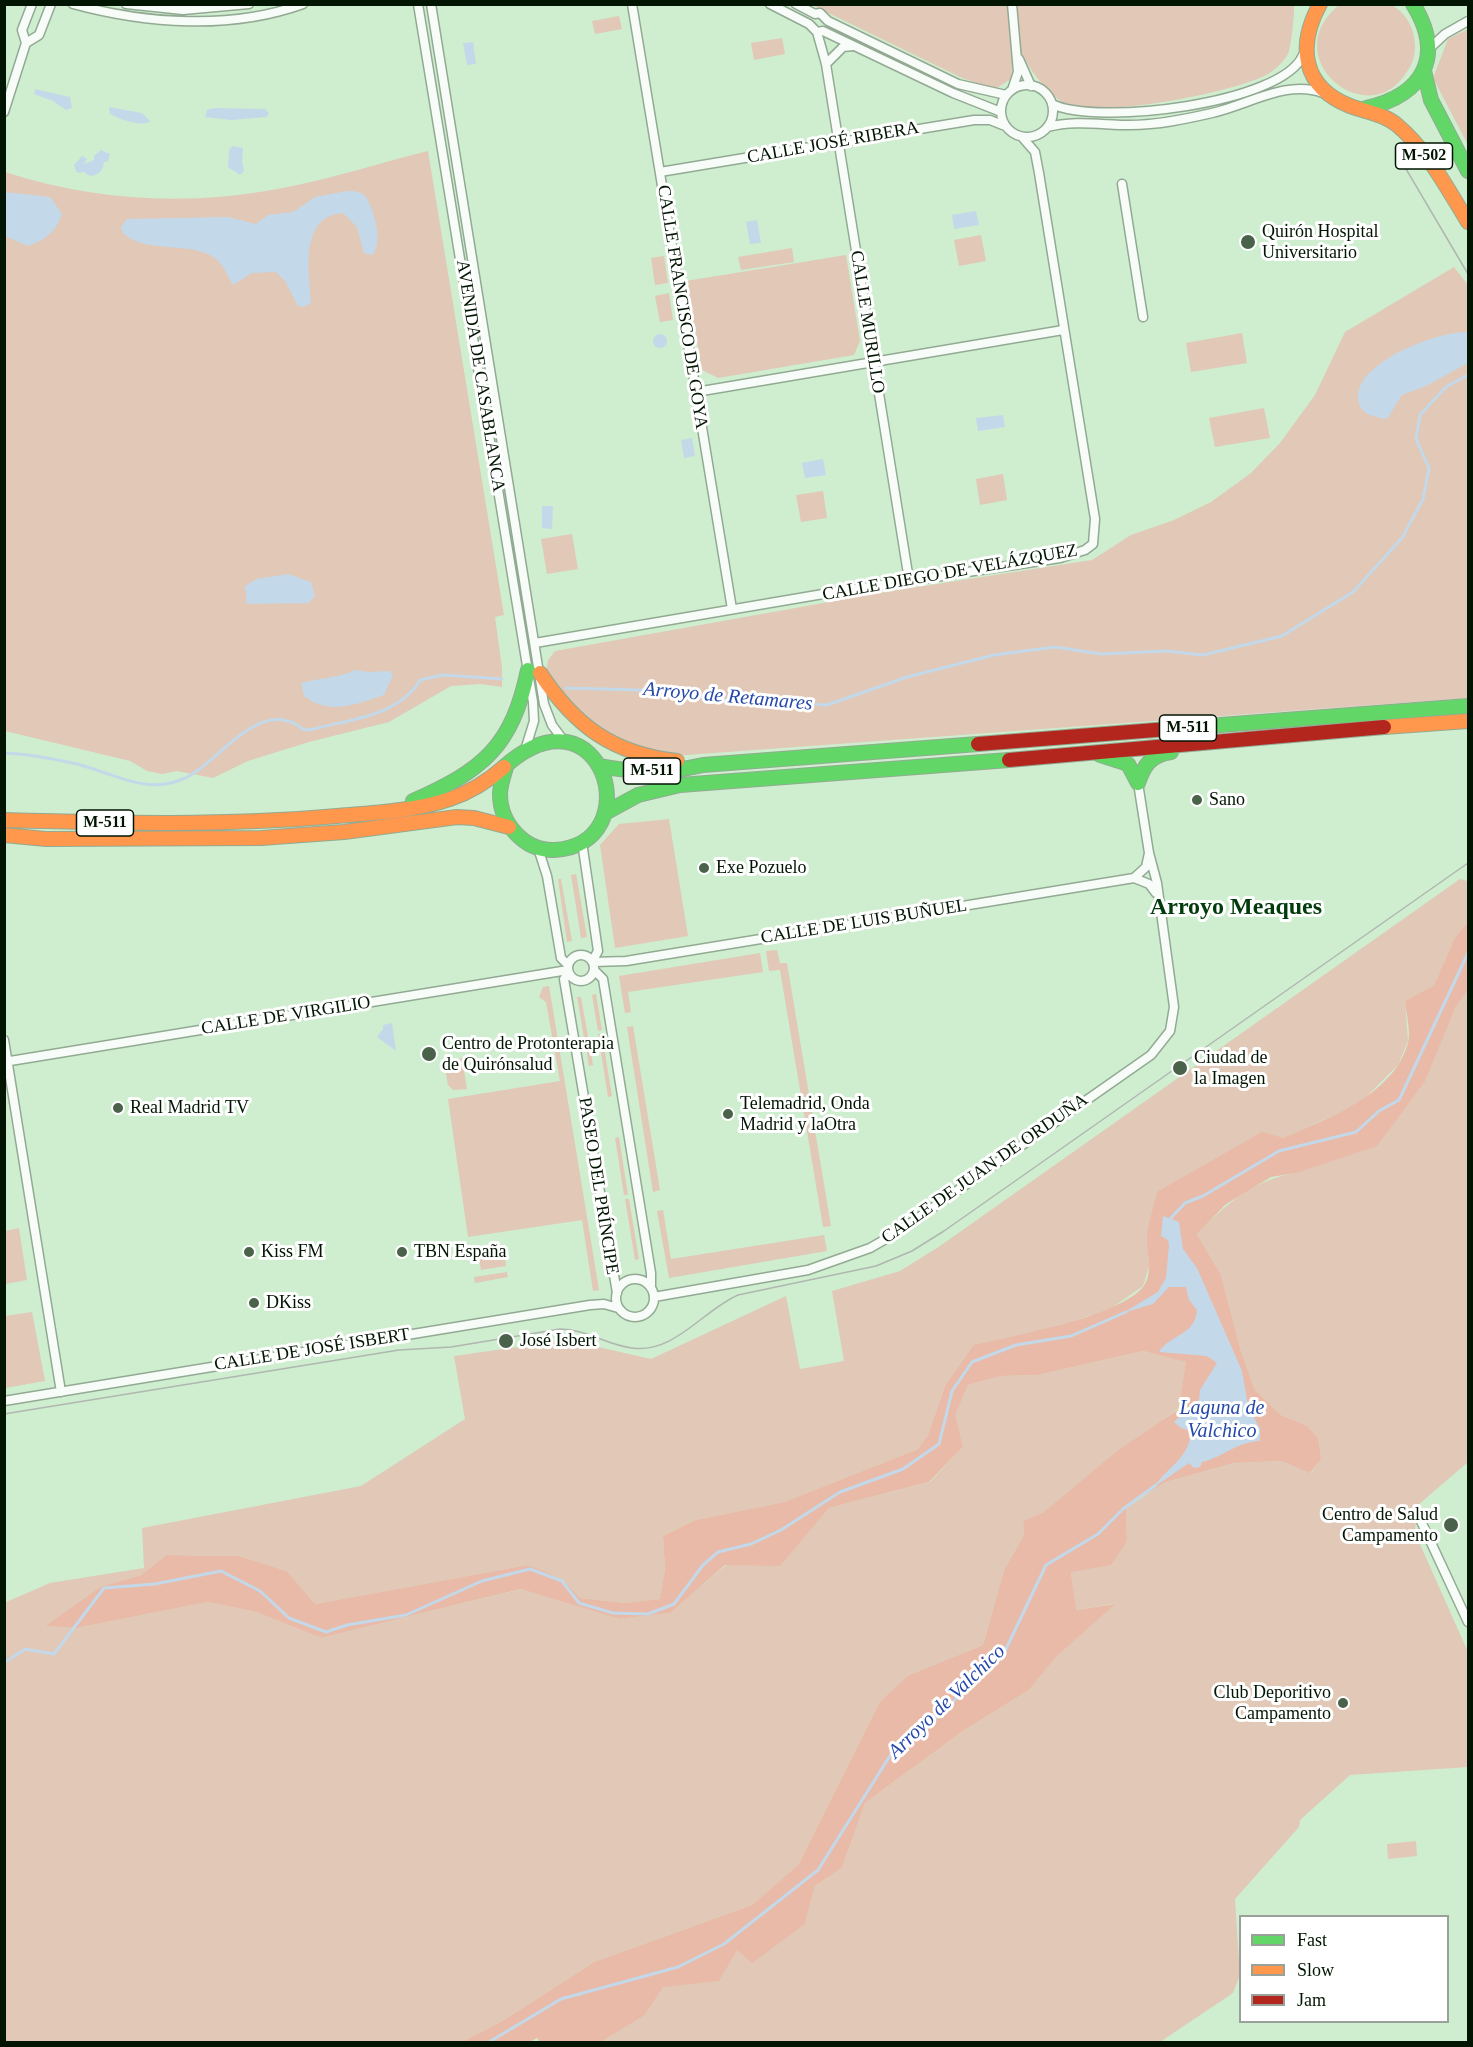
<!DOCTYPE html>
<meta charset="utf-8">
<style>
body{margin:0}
#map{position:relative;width:1473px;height:2047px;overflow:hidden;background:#cfedcf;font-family:Georgia,serif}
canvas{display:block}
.frame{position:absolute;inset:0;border:6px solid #021503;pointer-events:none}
.legend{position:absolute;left:1239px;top:1915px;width:210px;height:108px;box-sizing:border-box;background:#fff;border:2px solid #9aa19a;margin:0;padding:8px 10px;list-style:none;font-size:18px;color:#021503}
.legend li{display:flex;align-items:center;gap:12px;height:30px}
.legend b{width:30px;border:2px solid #9aa19a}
</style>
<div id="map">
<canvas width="1473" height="2047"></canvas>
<div class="frame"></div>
<ul class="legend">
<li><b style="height:8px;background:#63d668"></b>Fast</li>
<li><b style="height:8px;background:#ff974d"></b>Slow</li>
<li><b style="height:8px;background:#b3261e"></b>Jam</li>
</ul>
</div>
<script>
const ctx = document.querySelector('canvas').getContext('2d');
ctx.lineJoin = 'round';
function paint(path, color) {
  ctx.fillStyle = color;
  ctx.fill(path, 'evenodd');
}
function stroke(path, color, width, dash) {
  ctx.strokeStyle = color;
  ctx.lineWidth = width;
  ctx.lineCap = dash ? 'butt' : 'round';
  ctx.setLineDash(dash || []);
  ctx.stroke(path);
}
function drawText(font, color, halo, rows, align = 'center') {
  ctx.font = font + ' Georgia,serif';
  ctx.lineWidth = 6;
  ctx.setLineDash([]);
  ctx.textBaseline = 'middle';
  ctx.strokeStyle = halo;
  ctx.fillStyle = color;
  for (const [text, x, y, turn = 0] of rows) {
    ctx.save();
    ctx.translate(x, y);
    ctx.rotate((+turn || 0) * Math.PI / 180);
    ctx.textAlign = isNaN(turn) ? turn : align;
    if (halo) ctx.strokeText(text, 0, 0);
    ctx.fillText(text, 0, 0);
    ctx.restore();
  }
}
const green = new Path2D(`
 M1294,4C1295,12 1291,47 1288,54C1285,60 1274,71 1268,74C1237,92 1091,121 1062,102C1048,93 1031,72 1024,57H1013L1011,79L995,89L962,78L812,5Z
 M1339,5H1392C1407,14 1415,29 1415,47C1415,58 1411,67 1404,76C1365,131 1276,57 1339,5Z
 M619,16L622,29L595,34L592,21Z
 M1468,29V145L1433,78L1448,39Z
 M782,38L785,54L754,60L751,43Z
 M428,151L504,615L495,617L502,668V687L480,684L451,686L389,722L309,742L248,761L213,778L177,771L162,774L147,771L130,761L5,731V172C91,200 182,206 272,190C324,181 376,164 428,151Z
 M981,235L986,261L959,266L954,240Z
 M792,248L794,262L741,270L738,257Z
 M846,255L860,341L854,355L718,378L702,370L686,281Z
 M664,256L668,283L655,285L651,258Z
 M1454,267L1468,285V698L673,756L634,749L589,725L546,675L548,660L555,651L885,592L1092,560L1131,535L1174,520L1211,502L1251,473L1280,443L1315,395L1345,332Z
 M669,293L673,320L660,322L655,296Z
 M1242,333L1247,363L1191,372L1186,343Z
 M1264,408L1270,438L1215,447L1209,418Z
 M1003,474L1007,500L980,505L976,479Z
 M823,491L827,518L801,522L796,495Z
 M572,534L578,569L547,574L541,539Z
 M669,819L688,936L615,948L600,845L619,824Z
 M576,874L587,937L581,938L571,875Z
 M558,879H561L572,941L567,942Z
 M1460,879L1468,881V922L1455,937L1434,985L1405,1001L1408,1041L1398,1065L1359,1104L1283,1138L1147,1237L1149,1266L1143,1286L1110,1309L1055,1327L945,1386L928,1435L918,1449L784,1502L695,1520L663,1536L665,1569L661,1599L625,1603L580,1598C565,1579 551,1572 527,1565L315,1604L287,1571L239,1556L166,1555L141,1575L100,1587L45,1626L77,1628L208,1602L256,1612L321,1638L522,1589L619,1619L669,1613L726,1565H780L829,1508L930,1482L963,1447L954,1415L968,1385L1001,1376L1038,1375L1143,1351L1187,1362L1180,1407L1043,1514L1023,1521L1024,1535L1004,1570L983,1645L909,1675L841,1784L799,1864L752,1905L594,1962L504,2020L462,2042H5L4,1603L50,1583L144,1568L142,1528L361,1486L465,1419L454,1356L567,1340L651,1359L786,1296L800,1369L844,1361L832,1291L900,1271L940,1246Z
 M777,950L780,963H787L831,1226L823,1227L780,970L769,971L766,951Z
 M760,953L763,972L628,992L631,1012L625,1013L619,976Z
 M549,986L599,1290L593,1291L582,1220L468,1237L448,1099L560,1081L546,1002L539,997L543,987Z
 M1468,990V1462L1417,1506L1415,1533L1468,1652V1767L1350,1775L1300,1820L1299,1827L1235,1899L1240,1975L1233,1993L1160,2042H601L644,2016L662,1986L737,1950L805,1924L815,1886L842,1868L865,1803L963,1731L1029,1690L1057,1656L1113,1604L1075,1610L1071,1572L1127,1541L1126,1508L1166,1482L1236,1463L1281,1461L1311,1473L1321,1460L1306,1425L1281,1415L1255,1390L1241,1351L1221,1275L1197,1234C1227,1203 1253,1180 1296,1173L1455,1008Z
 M596,994L602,1030L598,1031L592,995Z
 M577,997H581L593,1065L589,1066Z
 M633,1026L660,1190L653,1192L627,1027Z
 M598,1034H602L612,1096L608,1097Z
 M462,1058L467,1089L453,1090L448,1085L444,1062Z
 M619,1137L628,1195H624L615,1138Z
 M625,1199H629L639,1259L635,1260Z
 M663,1210L671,1259L824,1235L827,1251L669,1278L657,1211Z
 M19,1228L27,1280L5,1284V1231Z
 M504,1251L506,1266L481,1270L478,1255Z
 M507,1272L508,1277L475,1283L474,1277Z
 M32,1312L45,1381L5,1388V1316Z
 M1416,1841L1417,1856L1388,1859L1387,1844Z`);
const forest = new Path2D(`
 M1468,922V990L1455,1008L1425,1081L1377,1146L1296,1173L1271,1177L1226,1204L1197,1234L1221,1275L1241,1351L1255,1390L1281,1415L1306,1425L1318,1439L1321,1460L1310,1473L1281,1461L1235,1463L1166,1482L1126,1507L1127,1541L1111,1565L1071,1572L1076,1610L1115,1604L1057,1656L1029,1690L963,1731L865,1803L842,1868L815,1886L805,1924L752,1963L737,1950L719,1981L663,1987L644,2016L601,2042H540L537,2038L530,2042H462L504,2020L594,1962L752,1905L799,1864L880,1702L909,1675L983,1645L1004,1570L1024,1535L1023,1521L1043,1513L1116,1452L1179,1409L1186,1362L1143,1351L1038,1375L1001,1376L968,1385L955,1415L963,1447L929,1482L829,1508L780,1566L725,1565L670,1613L619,1619L521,1589L321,1638L256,1612L208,1602L77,1628L45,1626L100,1587L141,1575L166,1555L239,1556L287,1571L315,1604L527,1565C551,1572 565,1579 580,1598L625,1603L660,1599L665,1569L663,1536L695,1520L784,1502L918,1449L928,1435L945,1386L974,1345C1013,1336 1118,1317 1143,1287C1154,1273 1146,1252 1147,1237C1148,1222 1154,1206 1157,1192L1262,1132L1283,1138C1328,1118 1393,1096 1408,1043C1411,1031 1406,1013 1405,1001L1434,985L1455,937Z`);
const water = new Path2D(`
 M473,42L476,64L467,65L463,43Z
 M35,89L70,97L72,108L66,110L53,101L34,94Z
 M109,107L142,113L150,121C142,128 120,119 110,114Z
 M214,108L265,109L269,113L267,117L231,120L205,117L207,110Z
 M233,146L243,148L242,162L244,171L240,175L228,167L229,150Z
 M101,150L110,154L108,161L104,162C103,171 99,175 90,176L84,172L77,173L74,165L82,156L87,159L84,164L94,160V156Z
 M347,191C354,191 359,191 365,196C374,207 384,245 372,255L364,253L357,227L343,213C299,216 309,272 311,302L305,307L298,306L285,281L276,272L252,273L233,285C227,275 224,266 215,258C189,240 144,255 122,232L121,227L127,219L228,217L256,224L268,215L293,212L315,197Z
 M5,192L50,197L62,214C56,232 44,241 27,246L5,236Z
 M976,211L979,225L954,229L952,215Z
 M757,220L761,243L750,244L746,222Z
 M1468,332V363L1426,386L1402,395L1387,419C1373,417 1358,414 1358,396C1359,361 1438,331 1468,332Z
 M653 341a7 7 0 1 1 14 0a7 7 0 1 1-14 0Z
 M1003,415L1005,427L978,431L976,418Z
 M692,438L695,456L684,458L681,440Z
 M823,459L826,475L805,478L802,463Z
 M542,506H553L552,529L542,528Z
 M288,574L311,582L315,596L308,603L247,604L245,586L257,579Z
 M355,670L368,672L390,671L393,675L384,695C356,704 330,716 304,696L301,683C320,678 338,678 355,670Z
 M392,1023L396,1051L377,1037L383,1029V1025Z
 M1163,1216L1179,1222L1183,1249L1197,1268L1242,1371L1248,1406L1260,1429V1441C1236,1442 1224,1457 1202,1462L1200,1467L1194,1468L1189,1463L1154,1487C1167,1467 1190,1458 1191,1431L1181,1428L1174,1422L1199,1400L1200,1390L1217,1363L1207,1356L1159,1352C1170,1334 1195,1336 1197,1310L1189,1300L1186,1287H1169L1153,1304L1123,1313L1158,1292L1166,1278L1169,1245L1168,1240L1161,1236Z`);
const stream = new Path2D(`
 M566,688L676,691L711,699L827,705L907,677L994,655L1055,647L1101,654L1166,651L1203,655L1282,636L1353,592L1402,538L1423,499L1429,468L1416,439L1420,415L1446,387L1468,375
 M4,753C28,754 54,759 77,764C113,773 145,795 183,779C219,764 260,693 304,730L314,729C351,719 399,716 420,680L443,675L502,679
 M1169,1220L1185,1203L1203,1196L1279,1151L1356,1132L1379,1111L1399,1100L1468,953
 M4,1663L25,1649L54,1654L104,1588L155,1584L221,1571L260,1591L289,1618L326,1632L347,1625L406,1615L482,1581L530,1569L562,1581L579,1603L613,1613L648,1614L674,1604L703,1565L718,1552L751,1544L781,1530L840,1492L903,1469L939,1444L952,1391L972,1362L1016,1345L1071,1336L1126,1312
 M489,2042L561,1999L678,1967L724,1944L818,1870L893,1751L927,1727L1005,1651L1046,1565L1098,1534L1123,1509L1156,1485`);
const street = new Path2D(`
 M32,4L22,30L26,43L39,35L51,4
 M73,4C146,24 231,30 303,4
 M126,4L183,10L249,4
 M418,4L533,702L534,721L526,747
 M431,4L544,704L552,725L564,741
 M632,4L732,609
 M770,4L809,24L817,32L823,31L953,93L1001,112
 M796,4L815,14L820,13L828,21L958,84L1006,95
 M817,32L826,64L909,580
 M1430,48L1445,34L1468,21
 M1019,59L1031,86
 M826,64L843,47L853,46
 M1001 111a26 26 0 1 1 52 0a26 26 0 1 1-52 0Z
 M1012,90L1018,72L1012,4
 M1052,104C1096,126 1283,104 1303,55
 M4,112L26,43
 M1048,127C1074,120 1103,125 1130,125C1158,125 1186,119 1212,113C1249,105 1286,79 1323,93
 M660,172L974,120H990L1005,126
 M1122,184L1143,317
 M696,392L1063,330
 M535,643L829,593L1060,558L1085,550L1093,544L1095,519L1039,173L1035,152L1022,137
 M582,842L598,951L593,960
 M538,848L547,876L561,958L568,965
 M1134,878L1146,867L1149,853
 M568 968a13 13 0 1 1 26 0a13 13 0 1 1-26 0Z
 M593,962L626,961L1134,878L1149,884L1156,893
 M594,970L603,979L651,1273V1288
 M569,974L564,979L617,1293
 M4,1040L61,1392
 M4,1062L568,970
 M616 1298a19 19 0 1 1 38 0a19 19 0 1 1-38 0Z
 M654,1297L808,1270L870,1248L898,1232L1151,1055L1170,1031L1174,1007L1157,883L1149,853L1138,783
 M4,1401L590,1305L604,1304L618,1308
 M1420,1519L1468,1622`);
const fast = new Path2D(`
 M1424,71L1431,100L1468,171
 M1366,108C1424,95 1445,56 1413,4
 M1168,729L1468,706
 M1100,755L1128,764L1138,783
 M600,766C635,773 669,773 703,765L978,744
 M504,767C603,679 651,845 554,850C524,851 500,823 500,794C500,785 504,775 506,767
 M1138,783C1144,765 1151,755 1171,752
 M413,801C483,770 512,747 528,670
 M605,813L638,795L680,785L1009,760`);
const slow = new Path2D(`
 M1320,4C1297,46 1302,87 1350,106C1366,112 1384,114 1397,125C1428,151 1447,188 1468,222
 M540,673C575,726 613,754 677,761
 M1384,727L1468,721
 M4,820C115,823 226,826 337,816C374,813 415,811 450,799C471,792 488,781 504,767
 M4,835L46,839L261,838L344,832L457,817L474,818L509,827`);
const jam = new Path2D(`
 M978,744L1168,729
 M1009,760L1384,727`);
const tram = new Path2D(`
 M1396,152L1468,274
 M4,1414L399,1350L451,1347L560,1329C586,1329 606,1345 632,1348C674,1354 702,1311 738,1295L876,1266L912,1251L944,1231L1468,863`);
const markers = [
 [1248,242,8,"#4a614a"],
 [1197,800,6,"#4a614a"],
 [704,868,6,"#4a614a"],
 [429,1054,8,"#4a614a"],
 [1180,1068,8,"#4a614a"],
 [118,1108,6,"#4a614a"],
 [728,1114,6,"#4a614a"],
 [249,1252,6,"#4a614a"],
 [402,1252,6,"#4a614a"],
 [254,1303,6,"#4a614a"],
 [506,1341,8,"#4a614a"],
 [1451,1525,8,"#4a614a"],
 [1343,1703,6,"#4a614a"]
];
const shields = [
 [1424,156,57],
 [1188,728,57],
 [652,771,57],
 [105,823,57]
];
const shieldNames = [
 ["M-502",1424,156],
 ["M-511",1188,728],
 ["M-511",652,771],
 ["M-511",105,823]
];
const streetNames = [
 ["CALLE JOSÉ RIBERA",833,143,-10],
 ["CALLE FRANCISCO DE GOYA",682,307,81],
 ["CALLE MURILLO",867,322,81],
 ["AVENIDA DE CASABLANCA",480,376,81],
 ["CALLE DIEGO DE VELÁZQUEZ",950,573,-10],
 ["CALLE DE LUIS BUÑUEL",864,922,-9],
 ["CALLE DE VIRGILIO",286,1016,-9],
 ["CALLE DE JUAN DE ORDUÑA",985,1169,-35],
 ["PASEO DEL PRÍNCIPE",598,1186,81],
 ["CALLE DE JOSÉ ISBERT",312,1350,-9]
];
const poiNames = [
 ["Quirón Hospital",1262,232],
 ["Universitario",1262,253],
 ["Sano",1209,800],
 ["Exe Pozuelo",716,868],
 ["Centro de Protonterapia",442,1044],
 ["de Quirónsalud",442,1065],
 ["Ciudad de",1194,1058],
 ["la Imagen",1194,1079],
 ["Telemadrid, Onda",740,1104],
 ["Madrid y laOtra",740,1125],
 ["Real Madrid TV",130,1108],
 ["Kiss FM",261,1252],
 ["TBN España",414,1252],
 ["DKiss",266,1303],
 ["José Isbert",520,1341],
 ["Centro de Salud",1438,1515,"right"],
 ["Campamento",1438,1536,"right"],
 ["Club Deporitivo",1331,1693,"right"],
 ["Campamento",1331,1714,"right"]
];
const waterNames = [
 ["Arroyo de Retamares",728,697,5],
 ["Laguna de",1222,1409],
 ["Valchico",1222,1432],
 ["Arroyo de Valchico",947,1702,-44]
];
const districtNames = [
 ["Arroyo Meaques",1236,908]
];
paint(green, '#e1c8b7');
paint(forest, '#e9baa8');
paint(water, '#c3d9e9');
stroke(stream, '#c3d9e9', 3);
stroke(street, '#92aa93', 11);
stroke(fast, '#92aa93', 16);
stroke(slow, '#92aa93', 16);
stroke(jam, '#92aa93', 16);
stroke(street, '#f8fcf8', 8);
stroke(fast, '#63d668', 14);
stroke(slow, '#ff974d', 14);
stroke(jam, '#b3261e', 14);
stroke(tram, '#b0b7b0', 1.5);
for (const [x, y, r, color] of markers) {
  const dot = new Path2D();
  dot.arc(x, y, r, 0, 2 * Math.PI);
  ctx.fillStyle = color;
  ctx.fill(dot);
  stroke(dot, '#fff', 2);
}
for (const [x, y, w] of shields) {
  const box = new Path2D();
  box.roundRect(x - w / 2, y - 13, w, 26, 4.5);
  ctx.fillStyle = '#fff';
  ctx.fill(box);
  stroke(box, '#021503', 1.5);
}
drawText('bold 16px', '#021503', null, shieldNames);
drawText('18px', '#021503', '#fff', streetNames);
drawText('18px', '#021503', '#fff', poiNames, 'left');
drawText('italic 20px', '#2448ab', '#fff', waterNames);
drawText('bold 24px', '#033c0c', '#fff', districtNames);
</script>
